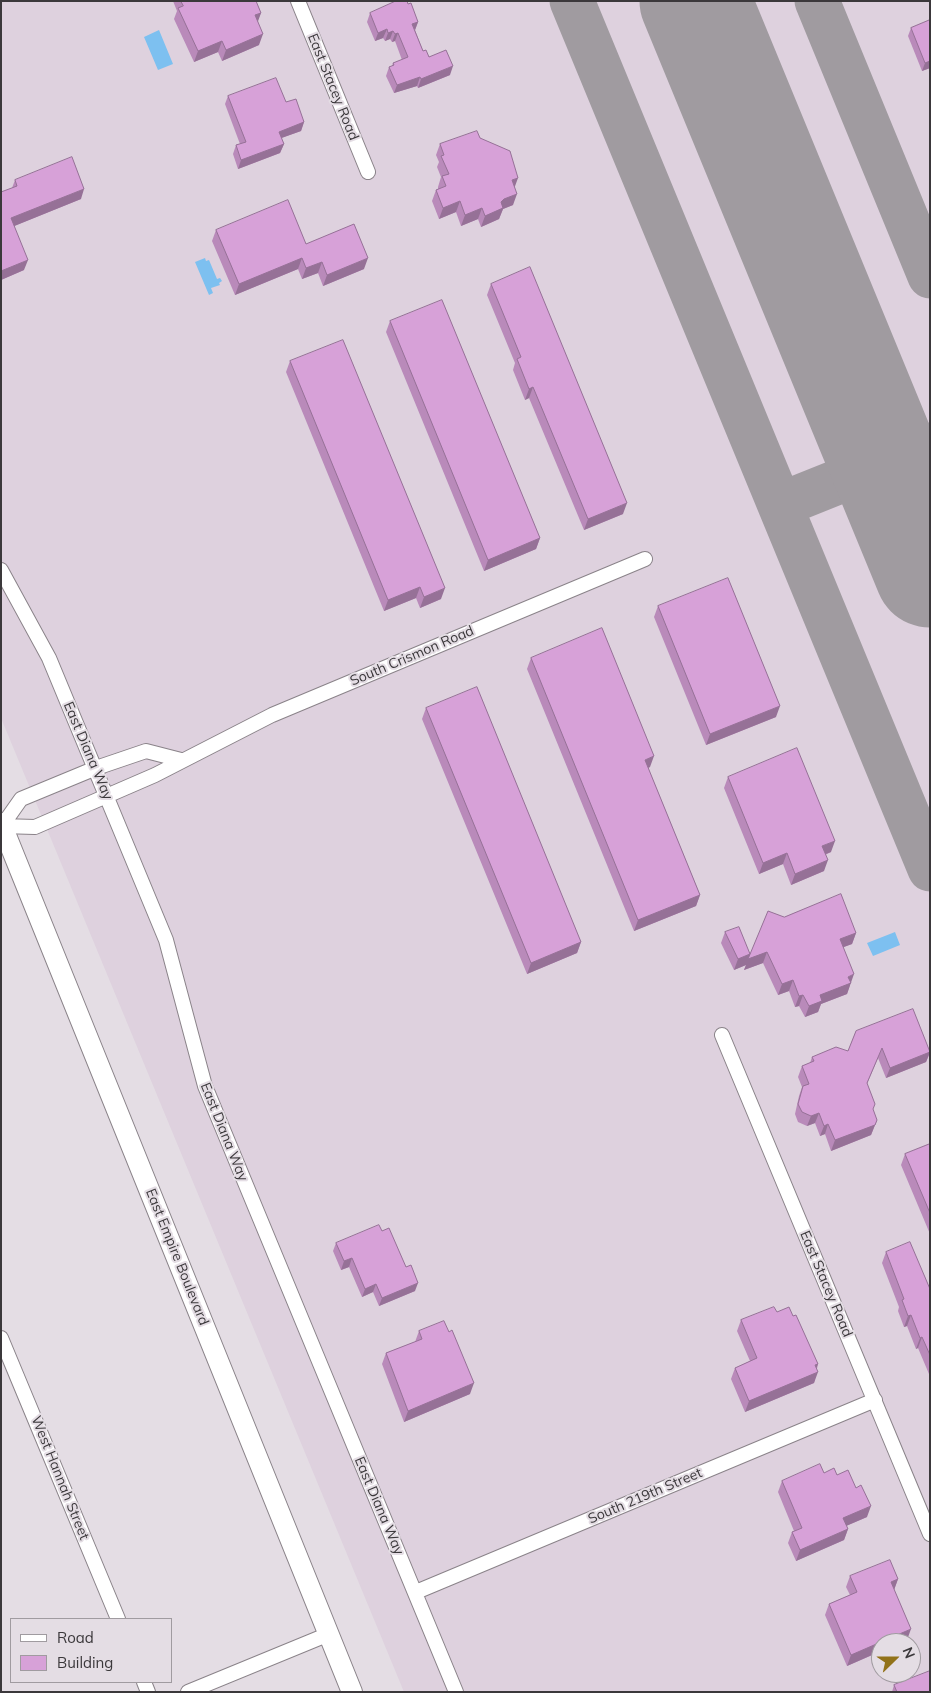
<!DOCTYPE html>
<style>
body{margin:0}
#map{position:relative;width:931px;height:1693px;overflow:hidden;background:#e4dde4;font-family:Mulish,sans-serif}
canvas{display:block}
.frame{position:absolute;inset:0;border:2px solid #3b383b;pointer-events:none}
.legend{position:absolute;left:10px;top:1618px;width:162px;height:65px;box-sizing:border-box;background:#e4dde4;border:1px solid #a09ba0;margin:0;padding:6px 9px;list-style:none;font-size:15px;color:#3b383b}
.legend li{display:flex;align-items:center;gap:10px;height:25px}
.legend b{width:25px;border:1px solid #a09ba0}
.north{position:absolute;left:871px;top:1633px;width:50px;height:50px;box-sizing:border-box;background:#e4dde4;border:1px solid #a09ba0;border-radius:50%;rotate:68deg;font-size:14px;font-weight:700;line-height:20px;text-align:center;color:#3b383b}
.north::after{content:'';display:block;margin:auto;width:18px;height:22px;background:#927219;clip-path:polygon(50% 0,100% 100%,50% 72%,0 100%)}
</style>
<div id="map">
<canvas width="931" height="1693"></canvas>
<div class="frame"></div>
<ul class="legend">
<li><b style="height:6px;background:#fff"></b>Road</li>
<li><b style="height:14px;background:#d7a1d8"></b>Building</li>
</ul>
<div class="north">N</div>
</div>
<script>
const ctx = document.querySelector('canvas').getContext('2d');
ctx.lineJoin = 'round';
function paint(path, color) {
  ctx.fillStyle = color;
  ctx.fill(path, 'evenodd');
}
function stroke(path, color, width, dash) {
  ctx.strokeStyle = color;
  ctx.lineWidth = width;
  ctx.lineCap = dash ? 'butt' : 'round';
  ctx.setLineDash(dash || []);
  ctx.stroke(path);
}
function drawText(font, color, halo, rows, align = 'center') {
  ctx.font = font + ' Mulish,sans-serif';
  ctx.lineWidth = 4;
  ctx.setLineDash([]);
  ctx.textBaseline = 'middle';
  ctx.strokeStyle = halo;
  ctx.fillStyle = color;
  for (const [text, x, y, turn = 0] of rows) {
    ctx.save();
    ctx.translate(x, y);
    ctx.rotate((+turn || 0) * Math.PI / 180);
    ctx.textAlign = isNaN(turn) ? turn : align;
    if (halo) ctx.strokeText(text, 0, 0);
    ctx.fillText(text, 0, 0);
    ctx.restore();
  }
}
const built = new Path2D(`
 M1,1H930V1692H404L1,718ZM881,1643H911V1673H881Z`);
const water = new Path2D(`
 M159,30L173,64L158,70L144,37Z
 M205,258L206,261L209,260L217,279L220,278L222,281L219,283L220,285L211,288L213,293L209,295L195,262Z
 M895,932L900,945L873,956L867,943Z`);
const taxiway = new Path2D(`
 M572,1L930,869
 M817,1L930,276
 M780,505L930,445`);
const runway = new Path2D(`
 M695,1L930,572`);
const street = new Path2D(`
 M298,1L368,172
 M1,570L49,658L166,940L205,1086L456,1692
 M1,826L35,827L155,775L272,715L645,559
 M2,826L21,799L96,768L146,751L181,760
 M722,1035L930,1534
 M1,1338L118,1619
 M416,1592L875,1400
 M144,1682L148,1692
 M188,1692L329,1634`);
const secondary = new Path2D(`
 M1,823L352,1692`);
const wall = new Path2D(`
 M173,1H256L261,13L257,21L259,45L222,61L218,52L194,62L174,19L177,11Z
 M370,13L418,22L415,30L423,51L450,75L418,88L417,86L394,93L386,76L389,67L392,66L393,63L402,60L395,41L392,42L390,39L385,41L383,38L375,41L367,22Z
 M930,20V68L922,71L908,36L911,28Z
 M228,96L286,102L304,122L301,131L281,138L284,144L280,153L238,169L233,154L236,145L240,144L225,104Z
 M480,138L514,187L513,205L503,209L499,219L481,227L478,219L461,226L456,212L439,219L432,201L436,190L438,189V187L441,177L437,167L439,162L436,155L440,144Z
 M15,180L81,199L14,226L24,270L1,280L12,188Z
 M216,230L306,244L364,269L323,286L318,273L302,279L298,269L235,295L212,241Z
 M491,284L623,514L584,530L529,398L525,400L513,370L515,363L487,295Z
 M390,321L540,538L536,549L484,571L386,332Z
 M290,361L441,599L420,608L416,598L384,611L286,372Z
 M658,606L776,717L706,745L654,617Z
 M531,658L650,767L648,768L700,895L696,906L634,931L527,669Z
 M426,708L581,942L577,953L527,974L422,719Z
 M728,777L831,852L825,855L824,871L791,885L783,864L759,874L724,788Z
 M784,917L856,933L852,944L843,947L850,985L847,994L821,1004L818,1012L805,1017L799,1006L795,1007L789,991L778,995L763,963L744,970L746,965L734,970L721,943L725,932L750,954Z
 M856,1031L930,1051V1053L926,1062L886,1078L878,1058L867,1084L873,1110L877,1120L871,1135L831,1151L825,1134L820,1136L815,1123L807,1126L798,1122L795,1114L799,1096L802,1087L798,1077L802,1066L810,1063L812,1057L848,1051Z
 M930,1144V1234L901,1165L905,1154Z
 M336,1243L415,1291L379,1306L373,1292L362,1297L349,1267L341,1270L333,1251Z
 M886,1252L930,1289V1374H929L918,1348L916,1349L907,1326L904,1327L898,1311L899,1307L882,1263Z
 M777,1312L793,1316L818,1364L814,1383L745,1412L731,1379L735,1368L750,1361L737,1331L741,1320Z
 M419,1331L449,1332L470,1394L404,1422L382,1364L386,1353L415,1342Z
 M824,1473L837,1475L867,1517L846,1526L848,1529L844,1540L796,1561L788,1543L792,1532L794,1531L778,1492L782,1481Z
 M850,1576L898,1579L894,1590L907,1640L847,1666L825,1615L829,1604L850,1595L846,1587Z
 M894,1685L930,1692H892Z`);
const shadedWall = new Path2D(`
 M261,13L257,24L255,15Z
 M418,22L415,30L412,24Z
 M387,29L383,38L375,41L378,33Z
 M393,31L390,39L385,41L388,33Z
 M398,33L395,41L392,42L395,34Z
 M263,34L259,45L222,61L226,50Z
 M222,41L218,52L194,62L198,51Z
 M930,61V68L922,71L925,63Z
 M453,66L450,75L418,88L421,79Z
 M420,77L417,86L394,93L397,85Z
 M304,122L301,131L276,140L279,132Z
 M284,144L280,153L238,169L241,160Z
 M518,178L514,189L512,180Z
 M84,189L81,199L7,229L11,218Z
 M517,194L513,205L503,209L499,219L481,227L485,216L504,199Z
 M460,201L456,212L439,219L443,208Z
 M482,208L478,219L461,226L465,215Z
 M302,258L298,269L235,295L239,284Z
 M368,258L364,269L323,286L327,275Z
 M28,260L24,270L1,280V271Z
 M322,262L318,273L302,279L306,268Z
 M533,387L529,398L525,400L529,389Z
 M627,503L623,514L584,530L588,519Z
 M540,538L536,549L484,571L488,560Z
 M420,587L416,598L384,611L388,600Z
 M445,588L441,599L420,608L424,597Z
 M780,706L776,717L706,745L710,734Z
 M654,756L650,767L641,771L645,760Z
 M835,841L831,852L818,857L822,846Z
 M787,853L783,864L759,874L763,863Z
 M828,860L824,871L791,885L795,874Z
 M700,895L696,906L634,931L638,920Z
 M856,933L852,944L836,950L840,939Z
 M581,942L577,953L527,974L531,963Z
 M767,952L763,963L744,970L746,965L734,970L738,959L750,954Z
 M854,974L847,994L821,1004L818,1012L805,1017L809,1006L820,995L848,977Z
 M793,980L789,991L778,995L782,984Z
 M803,995L799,1006L795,1007L799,996Z
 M930,1052L926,1062L886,1078L890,1068Z
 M819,1113L815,1123L807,1126L811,1116Z
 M877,1120L871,1135L831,1151L835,1140Z
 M828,1124L825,1134L820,1136L824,1126Z
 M352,1258L349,1267L341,1270L344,1261Z
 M418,1283L415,1291L379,1306L382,1298Z
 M376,1284L373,1292L362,1297L365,1289Z
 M911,1315L907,1326L904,1327L908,1316Z
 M922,1337L918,1348L916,1349L920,1338Z
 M818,1364L814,1374L818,1372L814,1383L745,1412L749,1401Z
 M474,1383L470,1394L404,1422L408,1411Z
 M871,1506L867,1517L839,1529L843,1518Z
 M848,1529L844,1540L796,1561L800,1550Z
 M898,1579L894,1590L891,1582Z
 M911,1629L907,1640L901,1643H881V1651L847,1666L851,1655Z`);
const building = new Path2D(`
 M181,1H256L261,13L255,15L263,34L226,50L222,41L198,51L178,8L183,6Z
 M396,1H407L408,4L411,3L418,22L412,24L423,51L426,50L429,57L446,50L453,66L421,79L420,77L397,85L389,67L394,65L393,63L408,57L398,33L395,34L393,31L388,33L387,29L378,33L370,13Z
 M930,20V61L925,63L911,28Z
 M276,78L286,102L296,99L304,122L279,132L284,144L241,160L236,145L246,142L228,96Z
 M477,131L480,138L510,151L518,178L512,180L517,194L504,199L501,202L503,208L485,216L482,208L465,215L460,201L443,208L436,190L446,186L442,176L449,174L441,156L444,155L440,144Z
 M72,157L84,189L11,218L28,260L1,271V192L17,186L15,180Z
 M288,200L306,244L354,224L368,258L327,275L322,262L306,268L302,258L239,284L216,230Z
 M530,267L627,503L588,519L533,387L529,389L517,359L521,357L491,284Z
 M442,300L540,538L488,560L390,321Z
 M343,340L445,588L424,597L420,587L388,600L290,361Z
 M728,578L780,706L710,734L658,606Z
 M602,628L654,756L645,760L700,895L638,920L531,658Z
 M477,687L581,942L531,963L426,708Z
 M797,748L835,841L822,846L828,860L795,874L787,853L763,863L728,777Z
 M841,894L856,933L840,939L854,974L848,977L851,983L820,995L822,1001L809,1006L803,995L799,996L793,980L782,984L767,952L748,959L768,911L784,917Z
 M739,927L750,954L738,959L725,932Z
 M913,1009L930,1052L890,1068L882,1048L867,1083L875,1104L873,1109L877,1120L875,1125L835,1140L828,1124L824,1126L819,1113L811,1116L802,1112L798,1104L803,1086L809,1084L802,1066L814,1061L812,1057L836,1047L848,1051L856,1031Z
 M930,1144V1213L905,1154Z
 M379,1225L382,1231L389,1228L406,1267L411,1265L418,1283L382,1298L376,1284L365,1289L352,1258L344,1261L336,1243Z
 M910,1242L930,1289V1355L922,1337L920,1338L911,1315L908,1316L902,1300L904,1299L886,1252Z
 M774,1307L777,1312L789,1307L793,1316L796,1315L818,1364L815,1365L818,1372L749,1401L735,1368L757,1358L741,1320Z
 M444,1321L449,1332L452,1330L474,1383L408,1411L386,1353L422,1339L419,1331Z
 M820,1464L824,1473L834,1468L837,1475L848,1470L856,1488L861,1485L871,1506L843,1518L848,1529L800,1550L792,1532L802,1528L782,1481Z
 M890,1560L898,1579L891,1582L911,1629L851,1655L829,1604L857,1592L850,1576Z
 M930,1671V1692H897L894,1685Z`);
const streetNames = [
 ["East Stacey Road",333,87,68],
 ["South Crismon Road",412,656,-23],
 ["East Diana Way",88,751,67],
 ["East Diana Way",224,1132,68],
 ["East Empire Boulevard",177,1257,68],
 ["East Stacey Road",826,1284,67],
 ["West Hannah Street",60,1478,68],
 ["South 219th Street",645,1496,-23],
 ["East Diana Way",379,1506,67]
];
paint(built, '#ded1de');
paint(water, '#7dc0f0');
stroke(taxiway, '#a09ba0', 45);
stroke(runway, '#a09ba0', 111);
stroke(street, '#8a8389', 16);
stroke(secondary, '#8a8389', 22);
stroke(street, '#fff', 14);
stroke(secondary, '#fff', 20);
paint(wall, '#b98aba');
paint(shadedWall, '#967197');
paint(building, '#d7a1d8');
stroke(building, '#967197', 1);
drawText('14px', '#3b383b', '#e4dde4', streetNames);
</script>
